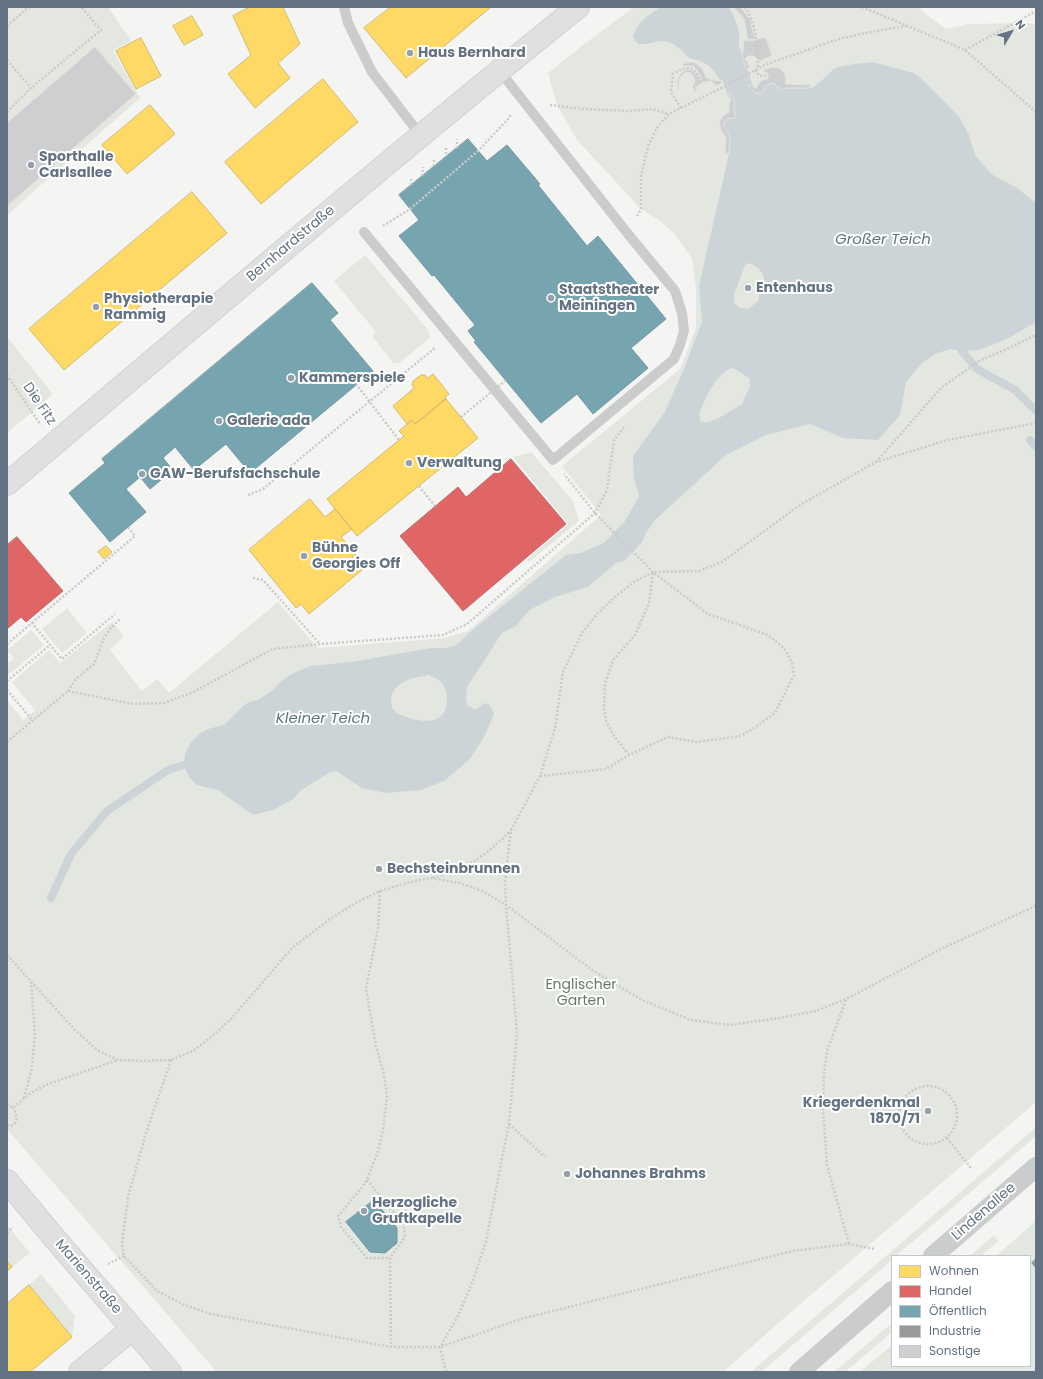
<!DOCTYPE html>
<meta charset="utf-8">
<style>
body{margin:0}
#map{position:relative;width:1043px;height:1379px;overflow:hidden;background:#f4f4f2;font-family:Poppins,sans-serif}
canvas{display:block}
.frame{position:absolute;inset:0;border:8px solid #647383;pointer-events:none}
.legend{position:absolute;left:891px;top:1255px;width:140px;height:112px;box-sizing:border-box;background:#fff;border:1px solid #c1c7cd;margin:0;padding:5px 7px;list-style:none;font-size:12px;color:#647383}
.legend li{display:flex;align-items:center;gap:8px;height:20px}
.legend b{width:20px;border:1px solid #c1c7cd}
.north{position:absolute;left:991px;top:12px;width:40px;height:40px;-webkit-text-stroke:3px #fff;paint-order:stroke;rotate:52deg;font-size:11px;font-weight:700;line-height:16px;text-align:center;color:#647383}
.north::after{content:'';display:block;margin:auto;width:14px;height:18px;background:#647383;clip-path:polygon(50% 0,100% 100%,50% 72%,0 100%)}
</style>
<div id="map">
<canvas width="1043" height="1379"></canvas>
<div class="frame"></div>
<ul class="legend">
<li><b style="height:11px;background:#ffd966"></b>Wohnen</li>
<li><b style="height:11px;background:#e06666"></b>Handel</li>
<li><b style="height:11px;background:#76a5af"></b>Öffentlich</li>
<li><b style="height:11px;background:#999"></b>Industrie</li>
<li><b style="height:11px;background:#cecfd0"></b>Sonstige</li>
</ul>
<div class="north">N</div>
</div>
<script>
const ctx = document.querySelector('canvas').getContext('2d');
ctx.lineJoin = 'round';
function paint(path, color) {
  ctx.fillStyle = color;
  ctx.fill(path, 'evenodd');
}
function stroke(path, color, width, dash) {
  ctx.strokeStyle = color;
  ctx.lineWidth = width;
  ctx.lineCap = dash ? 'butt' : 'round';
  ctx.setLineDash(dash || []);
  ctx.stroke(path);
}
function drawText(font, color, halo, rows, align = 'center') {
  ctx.font = font + ' Poppins,sans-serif';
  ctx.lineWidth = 4;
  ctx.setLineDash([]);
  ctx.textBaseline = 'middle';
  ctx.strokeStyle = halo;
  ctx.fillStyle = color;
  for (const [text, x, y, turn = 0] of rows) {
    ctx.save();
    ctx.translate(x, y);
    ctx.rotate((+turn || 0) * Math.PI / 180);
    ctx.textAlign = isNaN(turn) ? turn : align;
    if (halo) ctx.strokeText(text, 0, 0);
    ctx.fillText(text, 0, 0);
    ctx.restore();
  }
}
const built = new Path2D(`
 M1036,1236V1372H876L892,1358V1366H1030V1256H1013Z`);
const green = new Path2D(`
 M7,7H108L131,41L113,50L140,98L7,215Z
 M634,7H919L922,11L946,29L969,24L1030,23L1036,26V1102L792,1311L723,1372H217L7,1129V700L23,720L35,710L12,682L49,650L60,663L112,622L124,636L110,650L142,691L157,679L169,693L278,602L309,638L319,648L445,638L468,631L601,515L562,466L680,369L696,328V288L692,259L675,234L660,221L641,209L577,140L557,105L548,73L583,45Z
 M365,255L429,331L430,338L399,363H393L372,336L376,332L334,281Z
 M7,337L53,394L7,433Z
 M531,452L573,501L579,521L529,562L526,560L568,524L513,457Z
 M67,608L87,633L62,653L42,629Z
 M31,630L44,645L8,675L7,674V664L14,658L7,650Z
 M1036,1127V1136L896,1256H892V1260L761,1372H751Z
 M1036,1221V1259L1032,1263L1030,1261V1256H1025L1020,1250L1013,1256H996Z
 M7,1225L30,1253L12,1267L7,1261Z
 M994,1235L999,1241L981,1256H970Z
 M41,1274L75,1316L72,1337L29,1285Z
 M892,1323V1332L845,1372H834Z
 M892,1345V1358L876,1372H860Z`);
const water = new Path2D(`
 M661,7H729L735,19L739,32V46L746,66L720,80C711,65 706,62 689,58C682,51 675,42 663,41C655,41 647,45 638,44L633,37C636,23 649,14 661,7Z
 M872,62L914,73L926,83L959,117L969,135L975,155L985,167L994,176L1017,188L1036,203V322L1007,339L979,350L962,351L951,349L937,353L922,363L906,382L900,415L878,440L843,438L810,424L766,435L726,455L655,520L639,543L631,534L621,528L639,496L634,478L633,456L665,412L683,371L702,322L699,286L729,154L730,137L724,127V122L728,118L734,119L736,115L734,111L732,95L748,85L755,93H762L766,85C774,81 775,87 782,90L786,88H811C819,86 828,72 836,68C843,65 863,63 872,62ZM749,263C760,267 764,273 765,284L760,293L758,301L748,309L740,308L734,303V294L745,265ZM733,368L749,378L750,386L742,404L719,418L708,422H701L699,414C704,401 717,371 733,368Z
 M608,541L624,556L588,587L555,597L529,610L516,626L502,633L467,687L466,699L468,706L476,710L484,703L490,705L494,714L485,735L470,759L444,781L421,790L386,793L362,788L336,771L329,773L301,790L293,799L273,810L253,815L218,790L197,785L189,777L184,765L185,754L191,742L198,735L208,729L224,725L243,706L249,702L258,700L273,690L280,682L288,676L298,671L311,666L351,662L432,648C453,649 455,647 470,632L566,555L581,553ZM429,675C432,677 437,678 440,681C448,689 450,706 442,715C432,725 412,720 401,715C395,713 391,708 391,702C391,681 413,678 429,675Z`);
const homes = new Path2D(`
 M250,7H283L300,44L278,63L290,78L255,108L228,74L251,55L233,16Z
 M391,7H491L406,78L364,28Z
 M192,16L203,35L184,45L173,26Z
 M141,38L161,76L136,89L116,51Z
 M323,79L358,122L261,204L225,162Z
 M150,105L175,134L127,174L102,145Z
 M192,192L227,233L64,370L29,329Z
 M433,374L449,394L445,397L446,399L415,424L412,420L407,424L393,406L414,388L412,385L413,381L421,375H425L428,378Z
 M446,399L478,438L357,536L327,499L404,436L399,431L412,420L415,424Z
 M310,499L325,517L335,509L352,529L341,537L356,554L352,557L362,570L309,614L301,604L296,608L249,550Z
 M106,546L112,552L104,559L98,552Z
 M7,1261L12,1267L7,1271Z
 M29,1285L72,1337L30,1372H7V1304Z`);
const shops = new Path2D(`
 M511,459L566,524L463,611L400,536L458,487L466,497Z
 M17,537L63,591L26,622L21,617L7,629V545Z`);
const public = new Path2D(`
 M468,139L487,161L507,145L540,184L538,185L587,246L598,236L666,319L631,348L648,368L593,414L577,394L541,423L474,342L476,341L468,331L475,325L434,275L432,276L399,236L419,220L399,195Z
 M312,283L338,313L330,320L373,371L250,473L226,444L194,470L175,447L163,458L173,470L150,489L140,477L126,489L146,512L110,542L69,493L105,463L102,459Z
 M374,1200L397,1228V1243L385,1253L370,1252L346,1222Z`);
const industry = new Path2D(`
 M1036,1259V1268L1032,1263Z`);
const stream = new Path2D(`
 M962,351L977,369L1015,390L1035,410
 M1030,440L1036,447
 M51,898L71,854L107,811L168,770L184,765`);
const canal = new Path2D(`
 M734,72L740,90
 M617,549L631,534`);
const building = new Path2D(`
 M734,7H740L750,19L755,40L748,41L744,19Z
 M766,38L772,56L759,61L754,56H748L745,59L750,67L747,69L742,58L744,41Z
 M95,47L136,94L7,206V123Z
 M692,62L695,63L702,68L705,75L706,78L717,81L720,80L722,83L717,86L711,81L702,83L695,88L697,91L695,92L692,87L695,82L694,77L691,73L686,72L681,76L679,82V89H678L677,82L680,74L685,70H692L698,77L699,80L702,79L697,70L693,66H684L682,64Z
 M773,67L779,68L784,73L786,78L785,84L811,85V88H786L782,90L774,84L772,83L766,85L762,93H755L748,85L750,84L756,89L760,81L769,78V74L764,72V70Z
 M729,92L734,99V111L736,115L734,119L728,118L724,122V127L730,137L729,154L725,153L726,138L721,130L719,122L723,116L729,112V103L731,100L728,93Z
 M745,282L753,286L750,293L742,290Z`);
const path = new Path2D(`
 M745,7C757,25 757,47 758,68
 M862,7L965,50L1036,112
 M7,26L29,7
 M965,50L1036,11
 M7,60L31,88
 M755,70L760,76L769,75
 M550,105L583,109L630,111L653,109L669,114
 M681,108L671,92L673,74C685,67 693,64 700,79
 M7,112L31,88L101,30L81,7
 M446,148V156
 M457,148V139
 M434,166V158
 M422,176L423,167
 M411,185V177
 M637,216L641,209V176L648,146L658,126L669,114L725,86L767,64L839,39L865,33L906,26
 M383,226L410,209L478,151L509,118L511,114
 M7,375L40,424
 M876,462L942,387L981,360L1007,349L1036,335
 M419,486L435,506
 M248,495L263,489L436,347
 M253,578L263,580L319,643
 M32,623L135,536L128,527
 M7,644L32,623L62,659L115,614
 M7,681L50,645
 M7,690L33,721
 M68,691L76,679L94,664L104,638L110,629L120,619
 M7,742L68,691L133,704L164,703L193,692L273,649L320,644L443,635L467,624L595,513L607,490L614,440L624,427
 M629,755L614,736L606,721L604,707L605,684L613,660L635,635L649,603L653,573
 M540,776L606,769L629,755L668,737L696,742L741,736L757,726L775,713L794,675L792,663L784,648L768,635L708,614L653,572L595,513L564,474
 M433,878C467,869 487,855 511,830
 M380,891L378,928L366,989L376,1046L384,1075L387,1095L383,1130L378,1151L367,1180L360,1190L338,1216L341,1227L367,1258H390
 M7,955L74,1029L97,1050L118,1060L142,1061L171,1060L193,1051L210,1038L231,1019L292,948L330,919L354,904L380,891L414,881L431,878L460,883L482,891L506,905L592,970L642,1000L691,1020L730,1025L780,1018L816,1011L846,999L945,947L1036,906
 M846,1000L827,1051L824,1074L823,1108L827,1165L849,1244
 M171,1060L146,1133L128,1197L122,1244L124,1256L157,1291L184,1305L211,1314L391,1347H440L521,1319L793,1251L849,1244L875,1249
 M899 1115a29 29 0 1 1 58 0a29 29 0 1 1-58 0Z
 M24,1098L32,1067L35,1035L31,982
 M7,1104L13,1108C24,1098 34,1090 48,1084L118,1060
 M509,1124L545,1157
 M7,1125L11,1126C19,1122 17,1115 13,1108
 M947,1138L971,1168
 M367,1180L404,1225L405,1237L390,1258L391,1347
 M7,1233L13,1227
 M108,1264L124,1256
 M446,1372L440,1347L458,1316L473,1281L486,1241L509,1123L517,1033L506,905L505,880L511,830L540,776L555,728L563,672L582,633L597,614L616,596L634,582L653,572L699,571L722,562L800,505L876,462L948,440L1036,423`);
const service = new Path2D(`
 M344,7L348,23L372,72L421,136
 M364,232L553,460L674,359L680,345L684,331L682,313L675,291L628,234L499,70`);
const minor = new Path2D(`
 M933,1256L1036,1167
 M799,1372L892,1291`);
const secondary = new Path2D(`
 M7,484C196,324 385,163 578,7
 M7,1181L56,1240L170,1372
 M80,1372L132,1329`);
const pathBridge = new Path2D(`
 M356,384L399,440
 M461,417L506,380`);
const markers = [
 [410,53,4,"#96a0aa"],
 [31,165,4,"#96a0aa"],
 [748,288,4,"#96a0aa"],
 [551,298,4,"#96a0aa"],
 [96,307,4,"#96a0aa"],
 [291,378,4,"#96a0aa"],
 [219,421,4,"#96a0aa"],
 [409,463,4,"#96a0aa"],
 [142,474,4,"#96a0aa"],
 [304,556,4,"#96a0aa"],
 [379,869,4,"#96a0aa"],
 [928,1111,4,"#96a0aa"],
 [567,1174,4,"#96a0aa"],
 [364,1211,4,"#96a0aa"]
];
const poiNames = [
 ["Haus Bernhard",418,53],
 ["Sporthalle",39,157],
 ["Carlsallee",39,173],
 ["Entenhaus",756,288],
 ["Staatstheater",559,290],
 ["Meiningen",559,306],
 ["Physiotherapie",104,299],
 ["Rammig",104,315],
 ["Kammerspiele",299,378],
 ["Galerie ada",227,421],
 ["Verwaltung",417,463],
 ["GAW-Berufsfachschule",150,474],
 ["Bühne",312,548],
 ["Georgies Off",312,564],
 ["Bechsteinbrunnen",387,869],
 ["Kriegerdenkmal",920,1103,"right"],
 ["1870/71",920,1119,"right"],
 ["Johannes Brahms",575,1174],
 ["Herzogliche",372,1203],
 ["Gruftkapelle",372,1219]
];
const streetNames = [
 ["Bernhardstraße",291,244,-40],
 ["Die Fitz",39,404,56],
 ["Lindenallee",984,1212,-41],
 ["Marienstraße",88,1277,49]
];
const parkNames = [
 ["Englischer",581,985],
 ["Garten",581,1001]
];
const waterNames = [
 ["Großer Teich",883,240],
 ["Kleiner Teich",323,719]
];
paint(built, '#e4e6e5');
paint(green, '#e3e7e0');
paint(water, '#ccd4d7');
paint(homes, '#ffd966');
stroke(homes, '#d0ba6f', 1);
paint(shops, '#e06666');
stroke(shops, '#bb6a6f', 1);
paint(public, '#76a5af');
stroke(public, '#7196a2', 1);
paint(industry, '#999');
stroke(industry, '#898e92', 1);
stroke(stream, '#ccd4d7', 8);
stroke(canal, '#ccd4d7', 27);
paint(building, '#cecfd0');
stroke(building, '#e3e3e2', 1);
stroke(secondary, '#d0d2d2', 24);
stroke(path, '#cacaca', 2.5, [2, 2]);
stroke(service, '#cbcdcd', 10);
stroke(minor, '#cbcdcd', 20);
stroke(secondary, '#e0e0e0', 22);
stroke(pathBridge, '#cacaca', 2.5, [2, 2]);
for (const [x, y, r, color] of markers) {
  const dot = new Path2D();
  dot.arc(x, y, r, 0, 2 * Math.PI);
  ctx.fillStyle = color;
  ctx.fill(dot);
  stroke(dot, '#fff', 1.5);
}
drawText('bold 14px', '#647383', '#fff', poiNames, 'left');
drawText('14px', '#647383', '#fff', streetNames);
drawText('14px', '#667a63', '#fff', parkNames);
drawText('italic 15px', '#5f757f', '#fff', waterNames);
</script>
